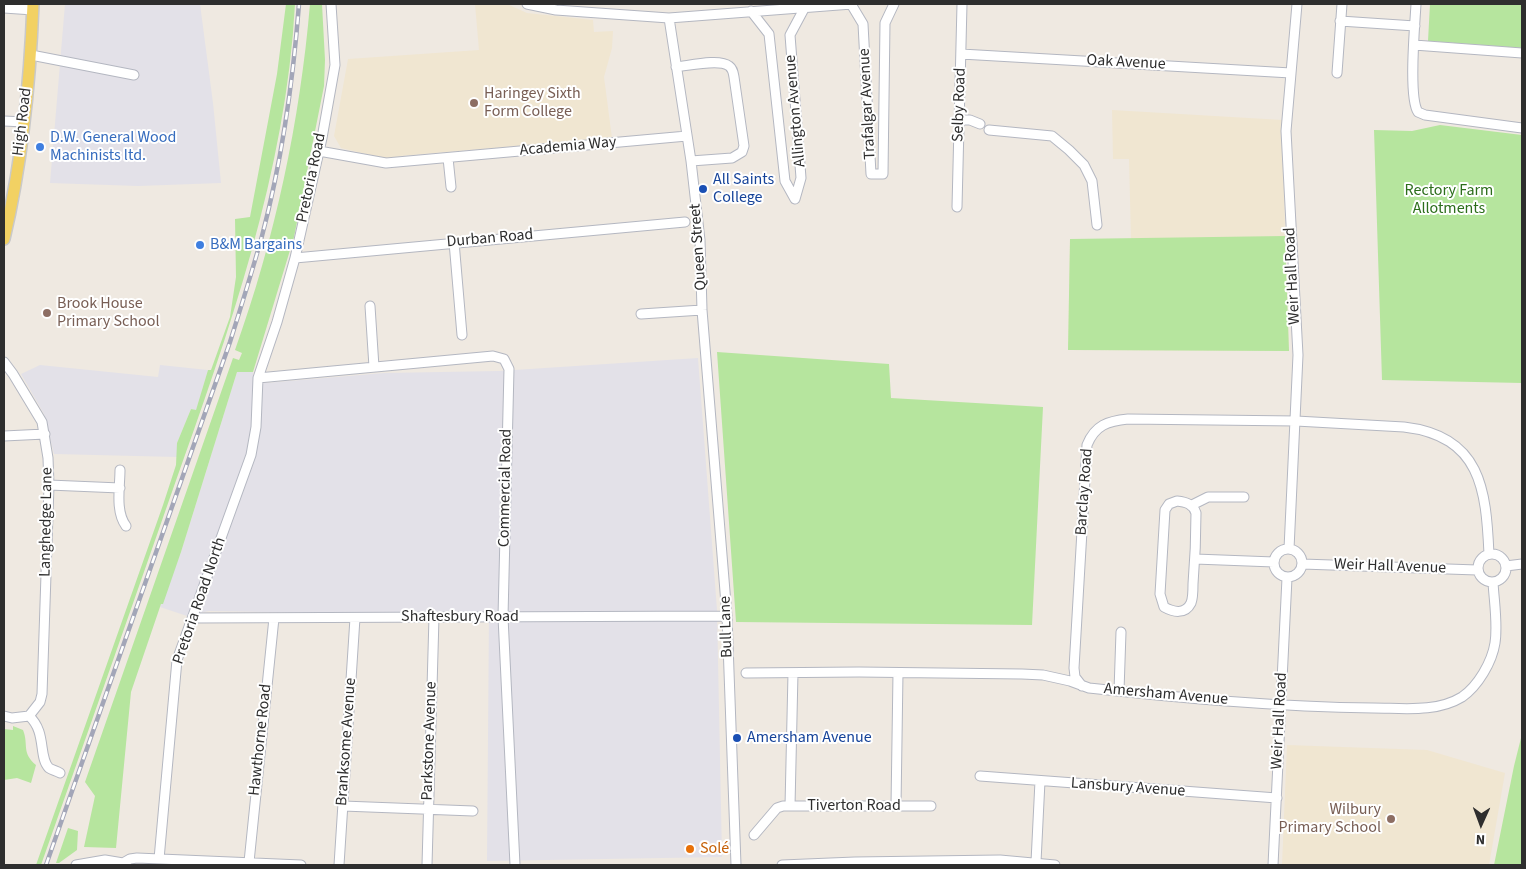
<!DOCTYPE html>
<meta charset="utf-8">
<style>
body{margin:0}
#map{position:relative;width:1526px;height:869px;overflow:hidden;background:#efe9e1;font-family:"Source Sans 3",sans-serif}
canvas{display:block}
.frame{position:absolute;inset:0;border:5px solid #2e2e2e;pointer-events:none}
.north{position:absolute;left:1456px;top:799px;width:50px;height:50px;-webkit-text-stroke:4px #fff;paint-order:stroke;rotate:182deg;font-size:14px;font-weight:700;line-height:20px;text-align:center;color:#2e2e2e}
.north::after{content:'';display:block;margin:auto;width:18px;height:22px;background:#2e2e2e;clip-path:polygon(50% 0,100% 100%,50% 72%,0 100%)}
</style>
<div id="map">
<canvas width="1526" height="869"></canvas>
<div class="frame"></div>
<div class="north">N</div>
</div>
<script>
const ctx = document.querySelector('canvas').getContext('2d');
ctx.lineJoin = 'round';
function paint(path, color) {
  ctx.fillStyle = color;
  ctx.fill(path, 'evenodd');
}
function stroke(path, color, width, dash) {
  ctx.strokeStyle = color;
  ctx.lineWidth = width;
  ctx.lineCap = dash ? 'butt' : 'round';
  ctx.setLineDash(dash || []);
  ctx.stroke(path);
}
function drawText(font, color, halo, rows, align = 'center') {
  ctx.font = font + ' "Source Sans 3",sans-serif';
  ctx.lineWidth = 4;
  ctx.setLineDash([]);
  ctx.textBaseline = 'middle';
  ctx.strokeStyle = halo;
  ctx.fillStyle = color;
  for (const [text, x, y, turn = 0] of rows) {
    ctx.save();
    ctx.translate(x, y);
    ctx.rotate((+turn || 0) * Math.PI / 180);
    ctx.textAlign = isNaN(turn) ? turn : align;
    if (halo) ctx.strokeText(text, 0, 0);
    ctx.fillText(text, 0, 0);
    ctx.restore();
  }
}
const industrial = new Path2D(`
 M65,4H200L213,103L221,183L138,186L50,183Z
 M698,358L717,610L722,857L487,861L489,612L319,613L209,611L187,616L160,607L181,552L237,372H253V384L384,373L499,371Z
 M40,365L158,377L160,365L208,370L196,411L191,409L177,443V457L54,454L44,414L21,374Z`);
const education = new Path2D(`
 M475,4H507L527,13L593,20L594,32L613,31L612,48L604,77L612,138L400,156V158L386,159L341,148L334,136L348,59L479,50Z
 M1112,110L1283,120L1285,236L1289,351L1068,350L1070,239H1131L1129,159H1113Z
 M1287,745L1427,750L1505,773L1489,865H1282Z`);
const green = new Path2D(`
 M286,4H295C286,172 229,332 173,489C129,615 85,740 41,865H36L163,505L176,465L177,443L191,409L196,410L208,370H211L230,317L236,277L235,219L250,217L277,74Z
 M310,4H322L325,60L324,86L294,237L253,372H237L181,552L163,604H161L131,692L116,848L84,847L95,796L85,782L233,358L239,360L242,353L235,350C275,239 300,121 310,4Z
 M1430,4H1522V48L1428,41Z
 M1440,125L1522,135V383L1382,380L1374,130L1412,131Z
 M1285,236L1289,351L1068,350L1070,239Z
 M717,352L889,364L891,398L1043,407L1032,625L736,622Z
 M13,726L23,730C29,745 21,752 36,765L31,783L17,778L4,780V729L13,730Z
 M1522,734V865H1494L1514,766Z
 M68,828L78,831L77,850L59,863H56Z`);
const minor = new Path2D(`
 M527,4L556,10L669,18L852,4
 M851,4L863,24L871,174H883L885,23L894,4
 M1416,4C1415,24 1408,97 1418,112L1425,115L1522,128
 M4,8L33,10
 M751,11L769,34L785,181L795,199L801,178L790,35L805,7
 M669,18L691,161L700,240L702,310L727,616L736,865
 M1340,21L1415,26
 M1414,45L1522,53
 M961,54L1291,73
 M31,55L134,75
 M676,67C688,66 719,58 729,66C733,69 733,72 734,77L744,146L742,152L732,158L691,161
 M1337,73L1342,4
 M959,120H970L980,124
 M4,121L24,122
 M989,130L1052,136L1069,150L1084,165L1092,181L1097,225
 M319,151L386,163L687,136
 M448,158L451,187
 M957,207L962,4
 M454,242L462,335
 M295,258L685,222
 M370,306L374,367
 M641,314L702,310
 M4,362L13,374L42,422L48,458L49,485L42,694L40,702L29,716L12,718L4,716
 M258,378L493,356L504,359L509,369L503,617L515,865
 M4,436L45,434
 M120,470C120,487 115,511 126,526
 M49,485L120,488
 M1177,501C1186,502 1193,504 1196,513C1196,536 1195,560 1193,584C1193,590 1193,598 1191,603C1185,615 1173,612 1164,607L1160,594L1165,510L1169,504Z
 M1192,505L1208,497H1244
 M1274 563a14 14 0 1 1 28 0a14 14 0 1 1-28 0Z
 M1289,549L1298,355L1286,131L1297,4
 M1478 568a14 14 0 1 1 28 0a14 14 0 1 1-28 0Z
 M1195,559L1274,562
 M1302,564L1477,570
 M1506,566L1522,564
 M193,618L727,616
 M746,673L859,672L1022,674L1043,675L1070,681L1089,688C1183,698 1277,707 1373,708C1402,708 1436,713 1462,697C1478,686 1492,662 1495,643C1498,624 1494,601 1493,582
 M1082,686L1075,677L1074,668L1087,445C1095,425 1108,421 1128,419L1296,421L1404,427C1481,436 1486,489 1489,554
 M1119,691L1121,632
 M29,716C47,732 38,757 49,768C52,770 57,771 60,773
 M980,776L1277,798
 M343,806L473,811
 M790,806L793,673
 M896,806L898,673
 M754,835L777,808L783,806H931
 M159,859L177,660L251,455L256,427L258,378L277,322L295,258L322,138L335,65L331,4
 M249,862L274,618
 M1036,862L1040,781
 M76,865L105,860L123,863L130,859L137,858L301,865
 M339,865L355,618
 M427,865L434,617
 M782,865L855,862L1000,860L1055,865
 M1273,865L1287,578`);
const major = new Path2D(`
 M4,239C22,163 30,82 33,4`);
const rail = new Path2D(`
 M46,865L230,342C241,307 252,272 262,236C282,160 293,82 299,4`);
const markers = [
 [474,103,5,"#8d6e63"],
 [40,147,5,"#3f7fe0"],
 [703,189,5,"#1a4fb4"],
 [200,245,5,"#3f7fe0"],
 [47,313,5,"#8d6e63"],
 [737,738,5,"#1a4fb4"],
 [1391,819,5,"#8d6e63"],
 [690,849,5,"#e8710a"]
];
const streetNames = [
 ["Oak Avenue",1126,63,3],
 ["Trafalgar Avenue",868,104,-93],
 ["Selby Road",960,105,-88],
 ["Allington Avenue",796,111,-95],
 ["High Road",23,122,-83],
 ["Academia Way",568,147,-5],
 ["Pretoria Road",312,178,-78],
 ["Durban Road",490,239,-5],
 ["Queen Street",699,247,-94],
 ["Weir Hall Road",1293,276,-93],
 ["Commercial Road",506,488,-89],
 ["Barclay Road",1085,492,-86],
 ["Langhedge Lane",47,522,-89],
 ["Weir Hall Avenue",1390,567,2],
 ["Pretoria Road North",200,601,-71],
 ["Shaftesbury Road",460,617],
 ["Bull Lane",727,627,-92],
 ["Amersham Avenue",1166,695,5],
 ["Weir Hall Road",1280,721,-87],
 ["Hawthorne Road",261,740,-84],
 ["Parkstone Avenue",430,741,-88],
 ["Branksome Avenue",347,742,-86],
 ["Lansbury Avenue",1128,788,4],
 ["Tiverton Road",854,806]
];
const educationNames = [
 ["Haringey Sixth",484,94],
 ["Form College",484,112],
 ["Brook House",57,304],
 ["Primary School",57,322],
 ["Wilbury",1381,810,"right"],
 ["Primary School",1381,828,"right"]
];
const shopNames = [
 ["D.W. General Wood",50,138],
 ["Machinists ltd.",50,156],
 ["B&M Bargains",210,245]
];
const transitNames = [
 ["All Saints",713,180],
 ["College",713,198],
 ["Amersham Avenue",747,738]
];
const parkNames = [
 ["Rectory Farm",1449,191],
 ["Allotments",1449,209]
];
const foodNames = [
 ["Solé",700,849]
];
paint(industrial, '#e3e1e8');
paint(education, '#f0e6d1');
paint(green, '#b6e59e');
stroke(minor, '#b4b7c1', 11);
stroke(major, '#c9c9c9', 14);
stroke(minor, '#fff', 9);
stroke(major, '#f2d163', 11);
stroke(rail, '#a3a6b8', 4.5);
stroke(rail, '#fff', 2.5, [8]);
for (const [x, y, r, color] of markers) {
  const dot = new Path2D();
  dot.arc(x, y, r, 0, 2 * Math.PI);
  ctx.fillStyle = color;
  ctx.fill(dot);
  stroke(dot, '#fff', 2);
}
drawText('16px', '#2e2e2e', '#fff', streetNames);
drawText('16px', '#785e54', '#fff', educationNames, 'left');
drawText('16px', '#366cbe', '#fff', shopNames, 'left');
drawText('16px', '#164399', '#fff', transitNames, 'left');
drawText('16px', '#2c6e1b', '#fff', parkNames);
drawText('16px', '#c56008', '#fff', foodNames, 'left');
</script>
